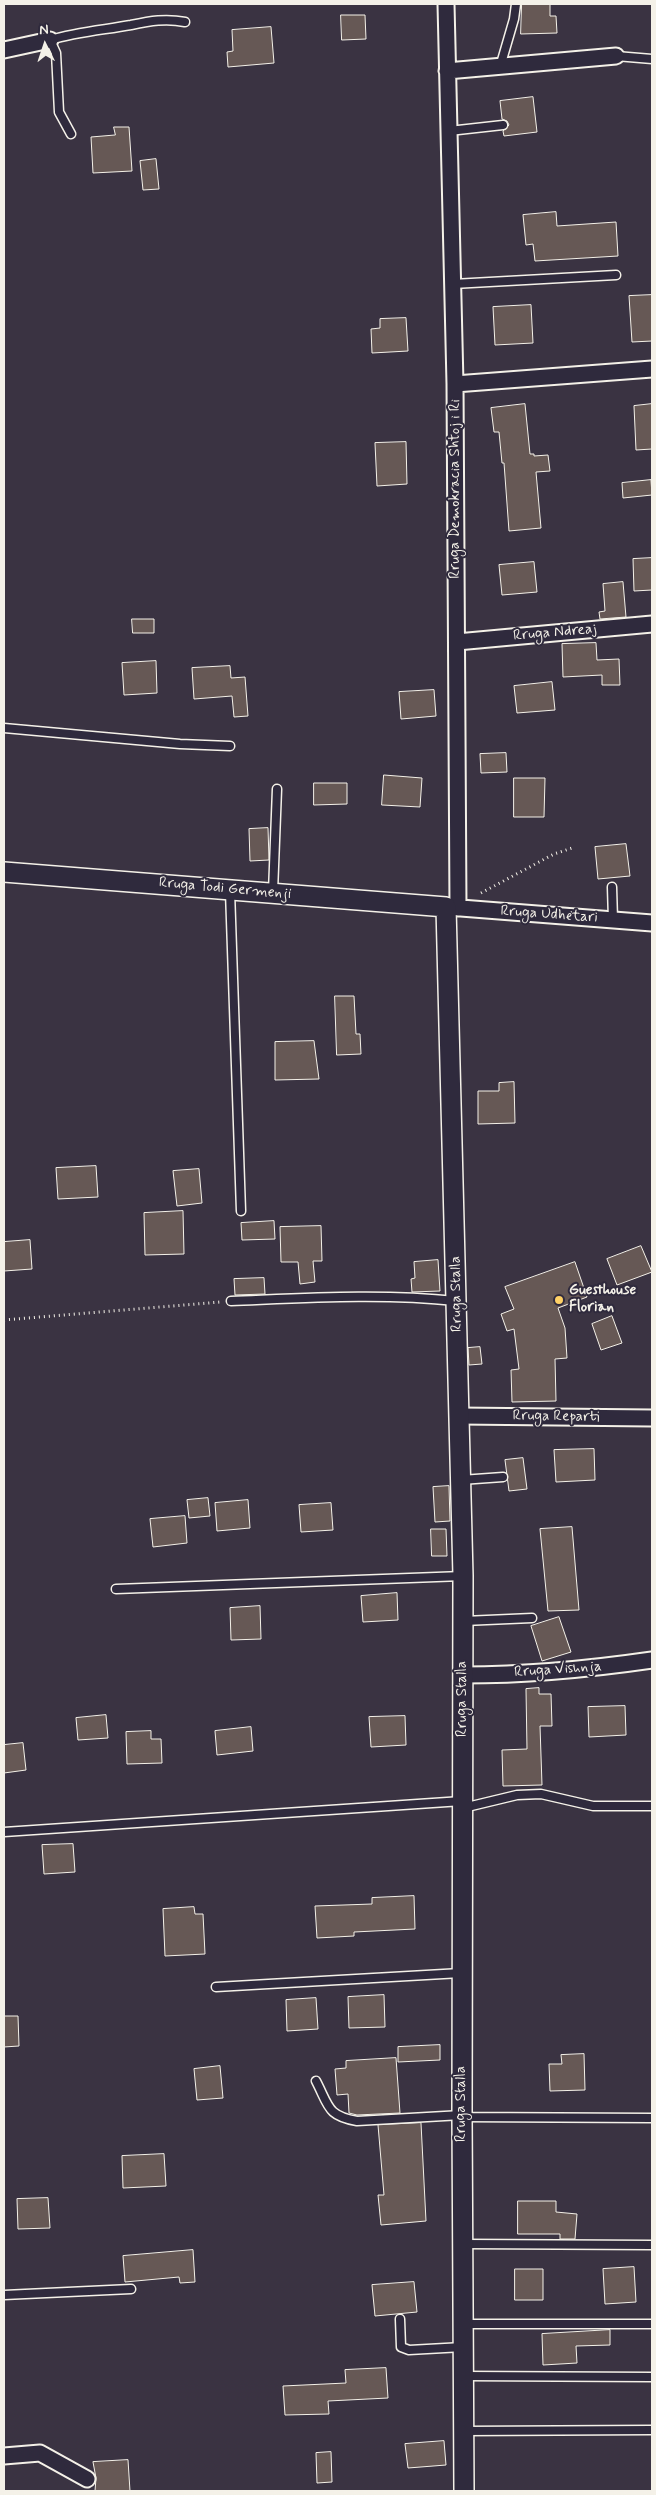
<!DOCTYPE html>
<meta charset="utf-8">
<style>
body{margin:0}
#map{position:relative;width:656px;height:2495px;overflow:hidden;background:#3a3342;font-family:Mynerve,sans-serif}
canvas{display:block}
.frame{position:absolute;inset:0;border:5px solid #f4f1e8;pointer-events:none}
.north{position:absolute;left:20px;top:20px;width:50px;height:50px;-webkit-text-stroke:4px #2f2a3d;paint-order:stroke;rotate:356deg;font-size:14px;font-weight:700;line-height:20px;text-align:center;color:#f4f1e8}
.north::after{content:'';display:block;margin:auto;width:18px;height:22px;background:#f4f1e8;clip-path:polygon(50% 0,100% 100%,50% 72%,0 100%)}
</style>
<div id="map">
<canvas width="656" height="2495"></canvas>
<div class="frame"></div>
<div class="north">N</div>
</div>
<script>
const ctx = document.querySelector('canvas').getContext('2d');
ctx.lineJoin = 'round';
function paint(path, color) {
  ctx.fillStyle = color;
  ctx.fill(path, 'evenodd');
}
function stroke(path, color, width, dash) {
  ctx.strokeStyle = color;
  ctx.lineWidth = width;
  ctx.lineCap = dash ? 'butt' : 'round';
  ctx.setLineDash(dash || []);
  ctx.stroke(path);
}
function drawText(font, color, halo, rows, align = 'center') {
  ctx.font = font + ' Mynerve,sans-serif';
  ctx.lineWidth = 4;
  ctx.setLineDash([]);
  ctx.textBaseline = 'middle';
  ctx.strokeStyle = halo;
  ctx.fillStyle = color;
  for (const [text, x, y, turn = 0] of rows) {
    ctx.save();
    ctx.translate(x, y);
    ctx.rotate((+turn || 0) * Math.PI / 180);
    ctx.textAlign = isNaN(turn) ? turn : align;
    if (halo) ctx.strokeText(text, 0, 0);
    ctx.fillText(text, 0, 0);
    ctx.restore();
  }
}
const building = new Path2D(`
 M522,4H550V16H556L557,33L521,34Z
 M341,15H365L366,39L342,40Z
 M271,27L274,63L228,67L227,52L233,51L232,30Z
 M533,97L537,132L504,136L503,131L509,125L507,121L502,119L500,101Z
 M114,127H129L132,171L93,173L91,137L115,135Z
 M156,159L159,189L143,190L140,161Z
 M556,212L557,226L616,222L618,256L535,261L533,244L526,245L523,215Z
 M652,295V341L632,342L629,296Z
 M531,305L533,343L495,345L493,307Z
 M406,318L408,351L372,353L371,329L380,328V319Z
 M525,404L530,454H534V456L548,455L550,471L536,472L541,528L509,531L504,463H502L499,432H494L491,408Z
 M652,404V449L636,450L634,406Z
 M406,442L407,484L377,486L375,443Z
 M651,480L652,495L623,498L622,483Z
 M652,558V590L634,591L633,559Z
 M534,562L537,592L502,595L499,565Z
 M623,582L626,617L600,619L599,612L605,611L603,584Z
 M132,619H154V633H133Z
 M596,643L597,660L619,659L620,685H602V675L563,677L562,644Z
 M156,661L157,693L124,695L122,663Z
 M230,666L231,678L245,677L248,716L234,717L232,696L194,699L192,668Z
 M552,682L555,710L517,713L514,686Z
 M434,690L436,716L401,719L399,692Z
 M506,753L507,772L481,773L480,754Z
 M384,775L422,778L420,807L382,805Z
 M514,778H545L544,817H514Z
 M314,783H347V804L314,805Z
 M268,828L269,860L250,861L249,829Z
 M626,844L630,876L598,879L595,847Z
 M335,996H354L356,1034H360L361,1054L337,1055Z
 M314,1041L319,1079L275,1080V1042Z
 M514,1082L515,1123L478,1124V1091H499V1083Z
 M96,1166L98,1197L58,1199L56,1168Z
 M199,1169L202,1203L177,1206L173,1171Z
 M183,1211L184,1254L145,1255L144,1213Z
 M274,1221L275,1239L242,1240L241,1223Z
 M321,1226L322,1261H313L315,1282L300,1284L298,1262H281L280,1227Z
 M30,1240L32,1269L4,1271V1242Z
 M641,1246L652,1272L617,1285L607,1259Z
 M438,1260L440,1291L412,1292L411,1279L415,1278L414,1262Z
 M575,1262L587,1297L558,1308L565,1328L567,1358L555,1359L556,1401L512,1402L511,1370L519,1369L514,1329L507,1331L501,1314L514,1309L505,1287Z
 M264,1278L265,1294L235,1295L234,1279Z
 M612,1316L622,1343L601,1350L592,1324Z
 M480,1347L482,1364L469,1365L468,1348Z
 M594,1449L595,1480L556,1482L554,1450Z
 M523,1458L527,1489L509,1491L505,1460Z
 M449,1486L450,1521L435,1522L433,1487Z
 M208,1498L210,1516L189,1518L187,1500Z
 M248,1500L250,1528L217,1531L215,1503Z
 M331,1503L333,1530L301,1532L299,1505Z
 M185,1516L187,1543L153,1547L150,1519Z
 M572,1527L579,1610L548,1611L540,1529Z
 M431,1529H446L447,1556H432Z
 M397,1593L398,1620L363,1622L361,1596Z
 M260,1606L261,1639L231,1640L230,1608Z
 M559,1617L571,1652L542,1661L531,1626Z
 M539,1688V1694H551L552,1726H540L542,1785L503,1786L502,1750L527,1749L526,1689Z
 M625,1706L626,1735L589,1737L588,1707Z
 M106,1715L108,1738L78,1740L76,1718Z
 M405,1716L406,1745L371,1747L369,1717Z
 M251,1727L253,1751L217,1755L215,1731Z
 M151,1731V1739H161L162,1763L127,1764L126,1732Z
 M23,1743L26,1770L4,1773V1745Z
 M73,1844L75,1872L44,1874L42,1845Z
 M414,1896L415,1929L354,1932V1936L317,1938L315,1906L372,1904V1898Z
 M194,1907L195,1914H203L205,1954L165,1956L163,1909Z
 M384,1995L385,2027L349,2028L348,1997Z
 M316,1998L318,2029L287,2031L286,2000Z
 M4,2016H18L19,2046L4,2047Z
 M440,2045V2060L398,2062V2047Z
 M584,2054L585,2090L550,2091L549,2064H562L561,2055Z
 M396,2058L400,2113L357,2115L349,2113L348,2094L337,2095L335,2069L346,2068V2061Z
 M220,2066L223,2098L197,2100L194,2069Z
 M421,2123L426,2221L381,2225L378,2195H384L378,2125Z
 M164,2154L166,2186L123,2188L122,2156Z
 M48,2198L50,2228L18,2229L17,2199Z
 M518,2201H556V2212L577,2214L575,2239H560V2234H518Z
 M193,2250L195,2282L180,2283L179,2277L125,2282L123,2256Z
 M634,2267L636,2302L605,2304L603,2269Z
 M515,2269H543V2300H515Z
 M414,2282L417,2312L375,2316L372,2285Z
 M610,2330V2345L576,2346L577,2363L543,2365L542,2334Z
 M386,2368L388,2398L328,2401L329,2414L285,2415L283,2386L346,2383L345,2370Z
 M444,2441L446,2465L408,2468L405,2444Z
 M331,2452L332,2482L317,2483L316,2453Z
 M128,2460L130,2491H95L96,2478L93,2462Z`);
const path = new Path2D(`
 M481,893L554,854L572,848
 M4,1320L220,1302`);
const service = new Path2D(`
 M616,56L652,59
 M500,67L514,19L516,4
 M449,131L503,125
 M71,134L59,112L56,53L50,40C77,32 103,30 131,25C150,21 166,18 185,22
 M453,284L616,275
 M4,728L180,744L230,746
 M612,887L613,920
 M230,891L241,1211
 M273,892L277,789
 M231,1301C306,1298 381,1293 456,1301
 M461,1480L503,1477
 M116,1589L463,1576
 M464,1621L532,1618
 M463,1808L517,1795L541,1794L593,1806H652
 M4,1832L462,1801
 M216,1987L461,1973
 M316,2081C329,2106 327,2116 357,2121L462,2115
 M462,2117L652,2118
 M463,2244L652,2245
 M4,2295L131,2289
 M400,2319L401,2347L409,2350L463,2347
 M464,2324H652
 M464,2376L652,2377
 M464,2431L652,2430`);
const minor = new Path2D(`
 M446,4L455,384L458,908
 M4,50L50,40
 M447,71L616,56
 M455,384L652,369
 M457,642L652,624
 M448,907L652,923
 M459,1416L652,1418
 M463,1675C526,1675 590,1669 652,1660
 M4,2456L40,2453L87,2479`);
const tertiary = new Path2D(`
 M4,872L446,907L463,1576L462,2115L464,2491`);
const markers = [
 [559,1300,5,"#ffd166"]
];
const streetNames = [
 ["Rruga Demokracia Shtoj i Ri",456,489,-90],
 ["Rruga Ndreaj",555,633,-5],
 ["Rruga Todi Germenji",225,889,5],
 ["Rruga Udhëtari",549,915,4],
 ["Rruga Stalla",457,1294,-91],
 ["Rruga Reparti",556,1417,1],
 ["Rruga Vishnja",558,1670,-4],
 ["Rruga Stalla",463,1699,-90],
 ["Rruga Stalla",462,2104,-90]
];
const poiNames = [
 ["Guesthouse",569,1291],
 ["Florian",569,1308]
];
paint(building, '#665855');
stroke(building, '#f4f1e8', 1);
stroke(service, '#f4f1e8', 11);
stroke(minor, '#f4f1e8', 19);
stroke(tertiary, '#f4f1e8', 22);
stroke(path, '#f4f1e8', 3, [1, 4]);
stroke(service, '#2f2a3d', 8);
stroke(minor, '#2f2a3d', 15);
stroke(tertiary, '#2f2a3d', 19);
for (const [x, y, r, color] of markers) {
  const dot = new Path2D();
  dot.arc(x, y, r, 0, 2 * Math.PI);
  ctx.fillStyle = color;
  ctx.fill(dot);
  stroke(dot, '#2f2a3d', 2);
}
drawText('15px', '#f4f1e8', '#2f2a3d', streetNames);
drawText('bold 15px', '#f4f1e8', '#2f2a3d', poiNames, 'left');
</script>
